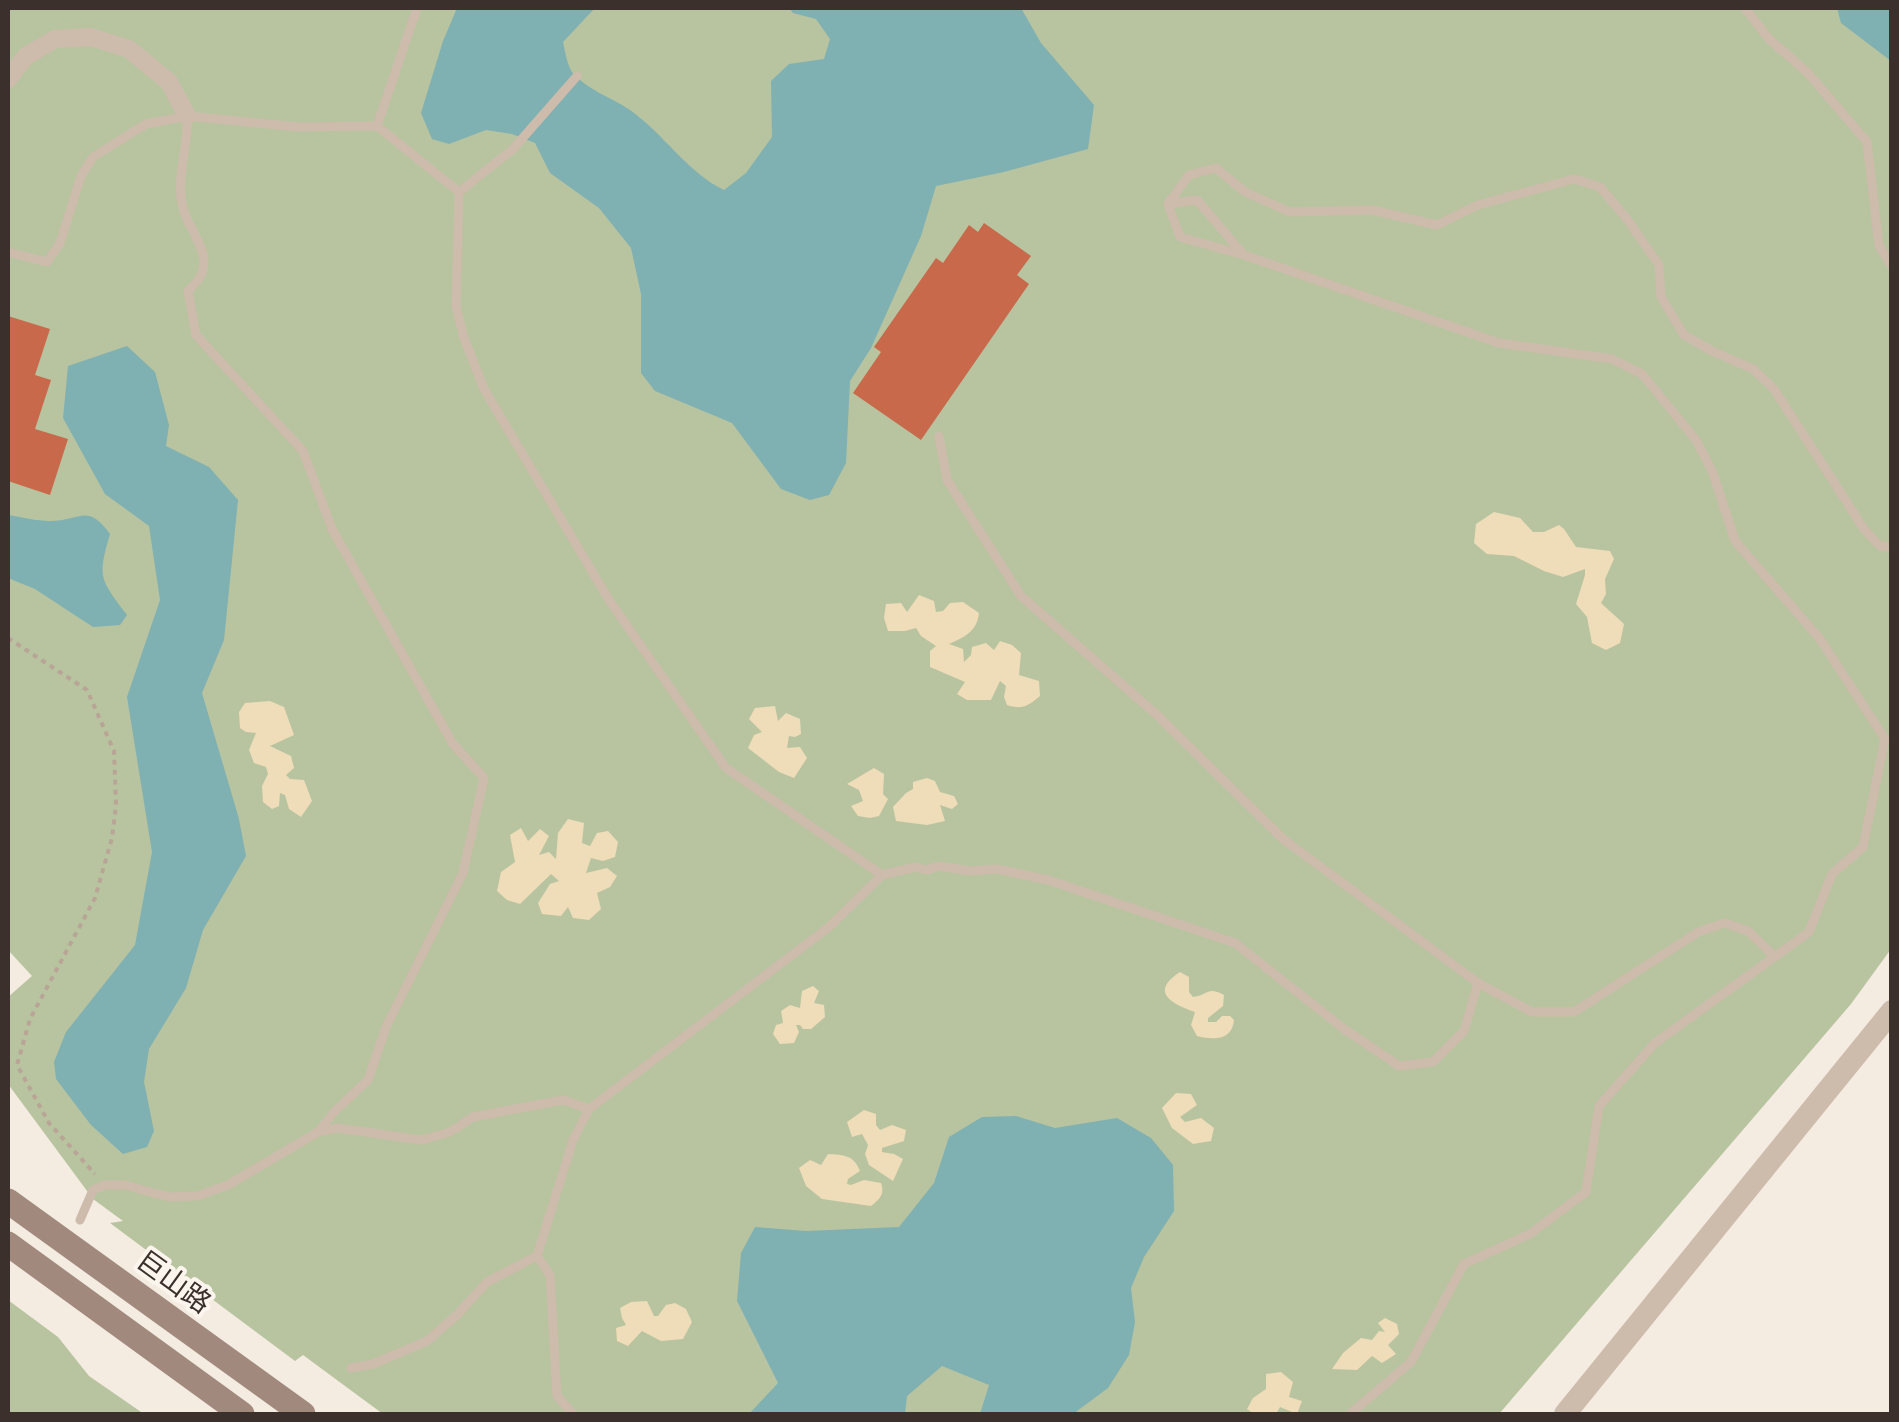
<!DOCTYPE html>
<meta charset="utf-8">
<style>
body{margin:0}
#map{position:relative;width:1899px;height:1422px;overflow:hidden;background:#f4ebe1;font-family:Rubik,sans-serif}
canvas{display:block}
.frame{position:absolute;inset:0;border:10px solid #3b302b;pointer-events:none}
</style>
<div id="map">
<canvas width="1899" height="1422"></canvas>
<div class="frame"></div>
</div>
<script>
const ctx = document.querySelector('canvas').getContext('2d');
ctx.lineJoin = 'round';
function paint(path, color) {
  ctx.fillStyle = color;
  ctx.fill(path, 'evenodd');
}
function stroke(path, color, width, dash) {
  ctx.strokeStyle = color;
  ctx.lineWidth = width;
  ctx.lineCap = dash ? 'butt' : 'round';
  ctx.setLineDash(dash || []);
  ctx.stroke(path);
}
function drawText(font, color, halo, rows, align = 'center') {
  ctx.font = font + ' Rubik,"Noto Sans SC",sans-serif';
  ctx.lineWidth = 8;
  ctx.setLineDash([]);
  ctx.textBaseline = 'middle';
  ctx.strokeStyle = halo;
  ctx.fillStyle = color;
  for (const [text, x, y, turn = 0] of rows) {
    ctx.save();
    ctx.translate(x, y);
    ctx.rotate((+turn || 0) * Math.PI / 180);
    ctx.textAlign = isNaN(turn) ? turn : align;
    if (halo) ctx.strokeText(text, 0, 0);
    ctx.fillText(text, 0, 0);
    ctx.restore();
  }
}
const green = new Path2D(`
 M8,8H1891V949L1851,1004L1499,1414H383L303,1355L295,1361L110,1223L123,1221L93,1199L8,1084V997L32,976L8,950Z
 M8,1300L58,1337L89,1376L144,1414H8Z`);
const sand = new Path2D(`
 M1494,512L1520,518L1533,532H1544L1559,525L1564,529L1576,547L1610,551L1614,559L1605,579L1606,594L1601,603L1624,624L1620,643L1606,650L1592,643L1587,617L1576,604L1585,575V569L1563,577L1544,571L1514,556L1487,554L1474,543L1476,524Z
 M919,595L934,601L936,612L943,611L950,603L963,602L979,613C977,632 964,637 949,644L963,649L964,662L971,655L972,647L986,643L994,650L1000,641L1012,645L1021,653L1019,675L1039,681L1040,696C1028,706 1022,710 1007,705L1004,697L1006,686L1000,681L991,700H967L957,694L965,682L930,667V651L936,646L921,636L916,628L905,631H888L884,618L886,604L901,603L907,612Z
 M270,701L284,707L294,735L270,746L291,756L294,768L286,775L290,779L304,780L312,801L301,817L289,809L285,795L280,793L279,806L272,809L263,802L262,786L268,774L266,767L254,763L249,750L256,733L246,732L240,728L239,712L245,703Z
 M775,706L778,721L786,713L800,719L801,734L795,737L789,736L787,748L800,747L807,758L794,778L779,772L748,748L754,735L762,732L749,719L755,708Z
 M874,768L884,774L883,794L888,799L879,816L870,818L858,816L851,806L863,801L859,790L847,784Z
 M927,778L935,781L940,792L954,796L958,804L952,809L940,805L945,821L927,825L896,821L893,807L906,793L913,789V782Z
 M568,819L584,823L582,843L590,846L597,833L608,831L618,842L615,857L603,861L591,858L586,873L607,868L617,876L610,887L597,893L601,909L589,920L573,918L568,907L561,916L542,914L538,903L550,884L559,881L551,874L520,904L507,900L497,891L501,872L515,862L510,835L521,828L528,841L540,829L549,836L539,855L549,852L556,859L558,833Z
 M1180,972L1189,977V992L1193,997C1209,995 1207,986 1224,995L1223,1006L1208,1018V1022H1216L1222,1016H1230L1234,1020C1232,1041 1213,1040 1197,1036L1191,1025L1195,1012C1172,1004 1149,992 1180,972Z
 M813,986L819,991L814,1003L824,1005L825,1017L811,1029H803L800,1025H796L799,1032L794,1043L780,1044L773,1034L776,1025L783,1023L781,1011L790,1005L800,1008L802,991Z
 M1176,1093L1191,1094L1197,1105L1180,1117L1185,1122L1201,1118L1214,1128L1211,1141L1193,1144L1172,1128L1162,1108Z
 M864,1110L876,1114V1125L880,1130L892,1125L906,1130L904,1141L882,1148V1152L894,1154L903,1159L893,1181L869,1165L865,1154L868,1145L862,1134L852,1137L847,1122Z
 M828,1154C844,1155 854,1155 860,1171L848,1179L847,1184L851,1185L864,1180L881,1183C885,1194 880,1199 871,1206L822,1199L806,1186L799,1168L810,1160L821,1165Z
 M647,1301L654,1316H658L666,1305L675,1303L686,1309L692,1322L683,1339L661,1341L642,1331L628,1346L617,1341L616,1328L626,1325L622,1318L620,1308L631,1302Z
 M1385,1318L1397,1324L1399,1334L1388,1345L1396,1354L1382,1363L1372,1356L1357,1370L1332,1369L1343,1353L1361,1338L1372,1340L1379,1331L1385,1332L1378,1323Z
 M1281,1372L1293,1382L1289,1397L1302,1401L1297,1414L1280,1407L1276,1414H1254L1247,1409L1253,1398L1266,1389V1374Z`);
const water = new Path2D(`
 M457,8H595L563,42C565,51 567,64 572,72C587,90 611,97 630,110C664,134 688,173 724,190L746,173L772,137L771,81L789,64L824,59L830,39L816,19L793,13L789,8H1021L1041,43L1094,105L1088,149L1004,172L936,186L921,236L871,348L850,381L846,463L829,495L810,500L781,489L732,423L655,391L641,373V294L631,248L599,208L550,173L535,143L512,134L486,130L449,144L432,139L421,113L443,41Z
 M1837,8H1891V61L1841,23Z
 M127,346L155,372L169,425L166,446L209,467L238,500L224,640L202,693L239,819L246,856L203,930L186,988L149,1049L144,1082L154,1131L147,1147L123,1154L91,1125L56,1079L54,1062L66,1032L135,945L152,852L127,697L160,600L149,526L105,494L63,418L68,366Z
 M8,515C21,517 36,521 50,521C80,521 87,502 110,534C97,578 100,579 127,615L120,625L93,627L35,589L8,578Z
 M1016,1116L1055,1128L1117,1118L1151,1138L1173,1165L1174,1211L1144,1257L1131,1288L1135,1322L1129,1355L1108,1388L1073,1414H980L989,1385L942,1366L907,1396L905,1414H749L778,1383L737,1301L741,1253L755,1227L806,1231L899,1227L934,1183L949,1137L982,1117Z`);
const building = new Path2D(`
 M984,223L1031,256L1017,275L1029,284L921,440L853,393L881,352L874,347L936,258L943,263L969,225L978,232Z
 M8,316L50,329L35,375L51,380L35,429L68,439L50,495L8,481Z`);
const path = new Path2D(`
 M8,638L87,690L114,751L116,805L112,838L95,898L30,1019L17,1065L49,1123L95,1174`);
const service = new Path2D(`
 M1745,8L1769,39L1807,72L1867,142L1879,246L1892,266
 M187,116C189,147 174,181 184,212C189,227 205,248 204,264C203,276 196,283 188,291L196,335L303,451L332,529L453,744L484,778L463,873L386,1027L368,1080L335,1111L318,1132
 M377,126L417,8
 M459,192L513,149L577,76
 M1168,204L1189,175L1216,168L1245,192L1290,212L1372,210L1437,225L1478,205L1574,179L1600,187L1627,219L1659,265L1661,297L1684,335L1712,351L1753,369L1774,389L1864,529L1880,546L1892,547
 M8,252L47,262L60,243L81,176L93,157L146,124L187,116L298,127L377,126L459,192L456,307L464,338L484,389L609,600L726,768L882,875
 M1244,255L1197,200L1168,204L1180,237L1244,255L1499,343L1612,359L1642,374L1696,440L1713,473L1735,541L1820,639L1885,739L1863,847L1832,874L1809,932L1655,1043L1599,1106L1586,1192L1530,1234L1464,1264L1411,1362L1350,1414
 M939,436L947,480L1021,596L1157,715L1283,839L1478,983L1532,1012H1574L1700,931L1725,923L1748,931L1775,957
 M80,1220L93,1190L105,1185H125L169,1197L197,1196L228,1185L318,1132L337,1128L422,1140L450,1132L473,1117L563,1100L589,1109
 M351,1368L373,1364L427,1341L457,1315L487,1282L537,1256
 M573,1414L557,1396L550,1275L537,1256L573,1140L589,1109L829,927L882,875L916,867L927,870L939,866L970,871L997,869L1048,880L1235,943L1344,1029L1399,1066L1433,1062L1464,1031L1478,983`);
const minor = new Path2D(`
 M8,79L26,56L55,39L91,37L129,49L169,82L187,116`);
const tertiary = new Path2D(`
 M1565,1414L1892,1011`);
const secondary = new Path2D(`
 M8,1201L303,1414
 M8,1244L242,1414`);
const streetNames = [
 ["巨山路",173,1283,36]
];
paint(green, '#b8c4a0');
paint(sand, '#efdcb8');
paint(water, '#7fb0b2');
paint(building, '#c8694b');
stroke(path, '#b9a596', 4, [5, 5]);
stroke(service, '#cdbbac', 9);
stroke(minor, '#cdbbac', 18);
stroke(tertiary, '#cdbbac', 22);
stroke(secondary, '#a18a7d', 25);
drawText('28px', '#3b302b', '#fbf5ee', streetNames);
</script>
